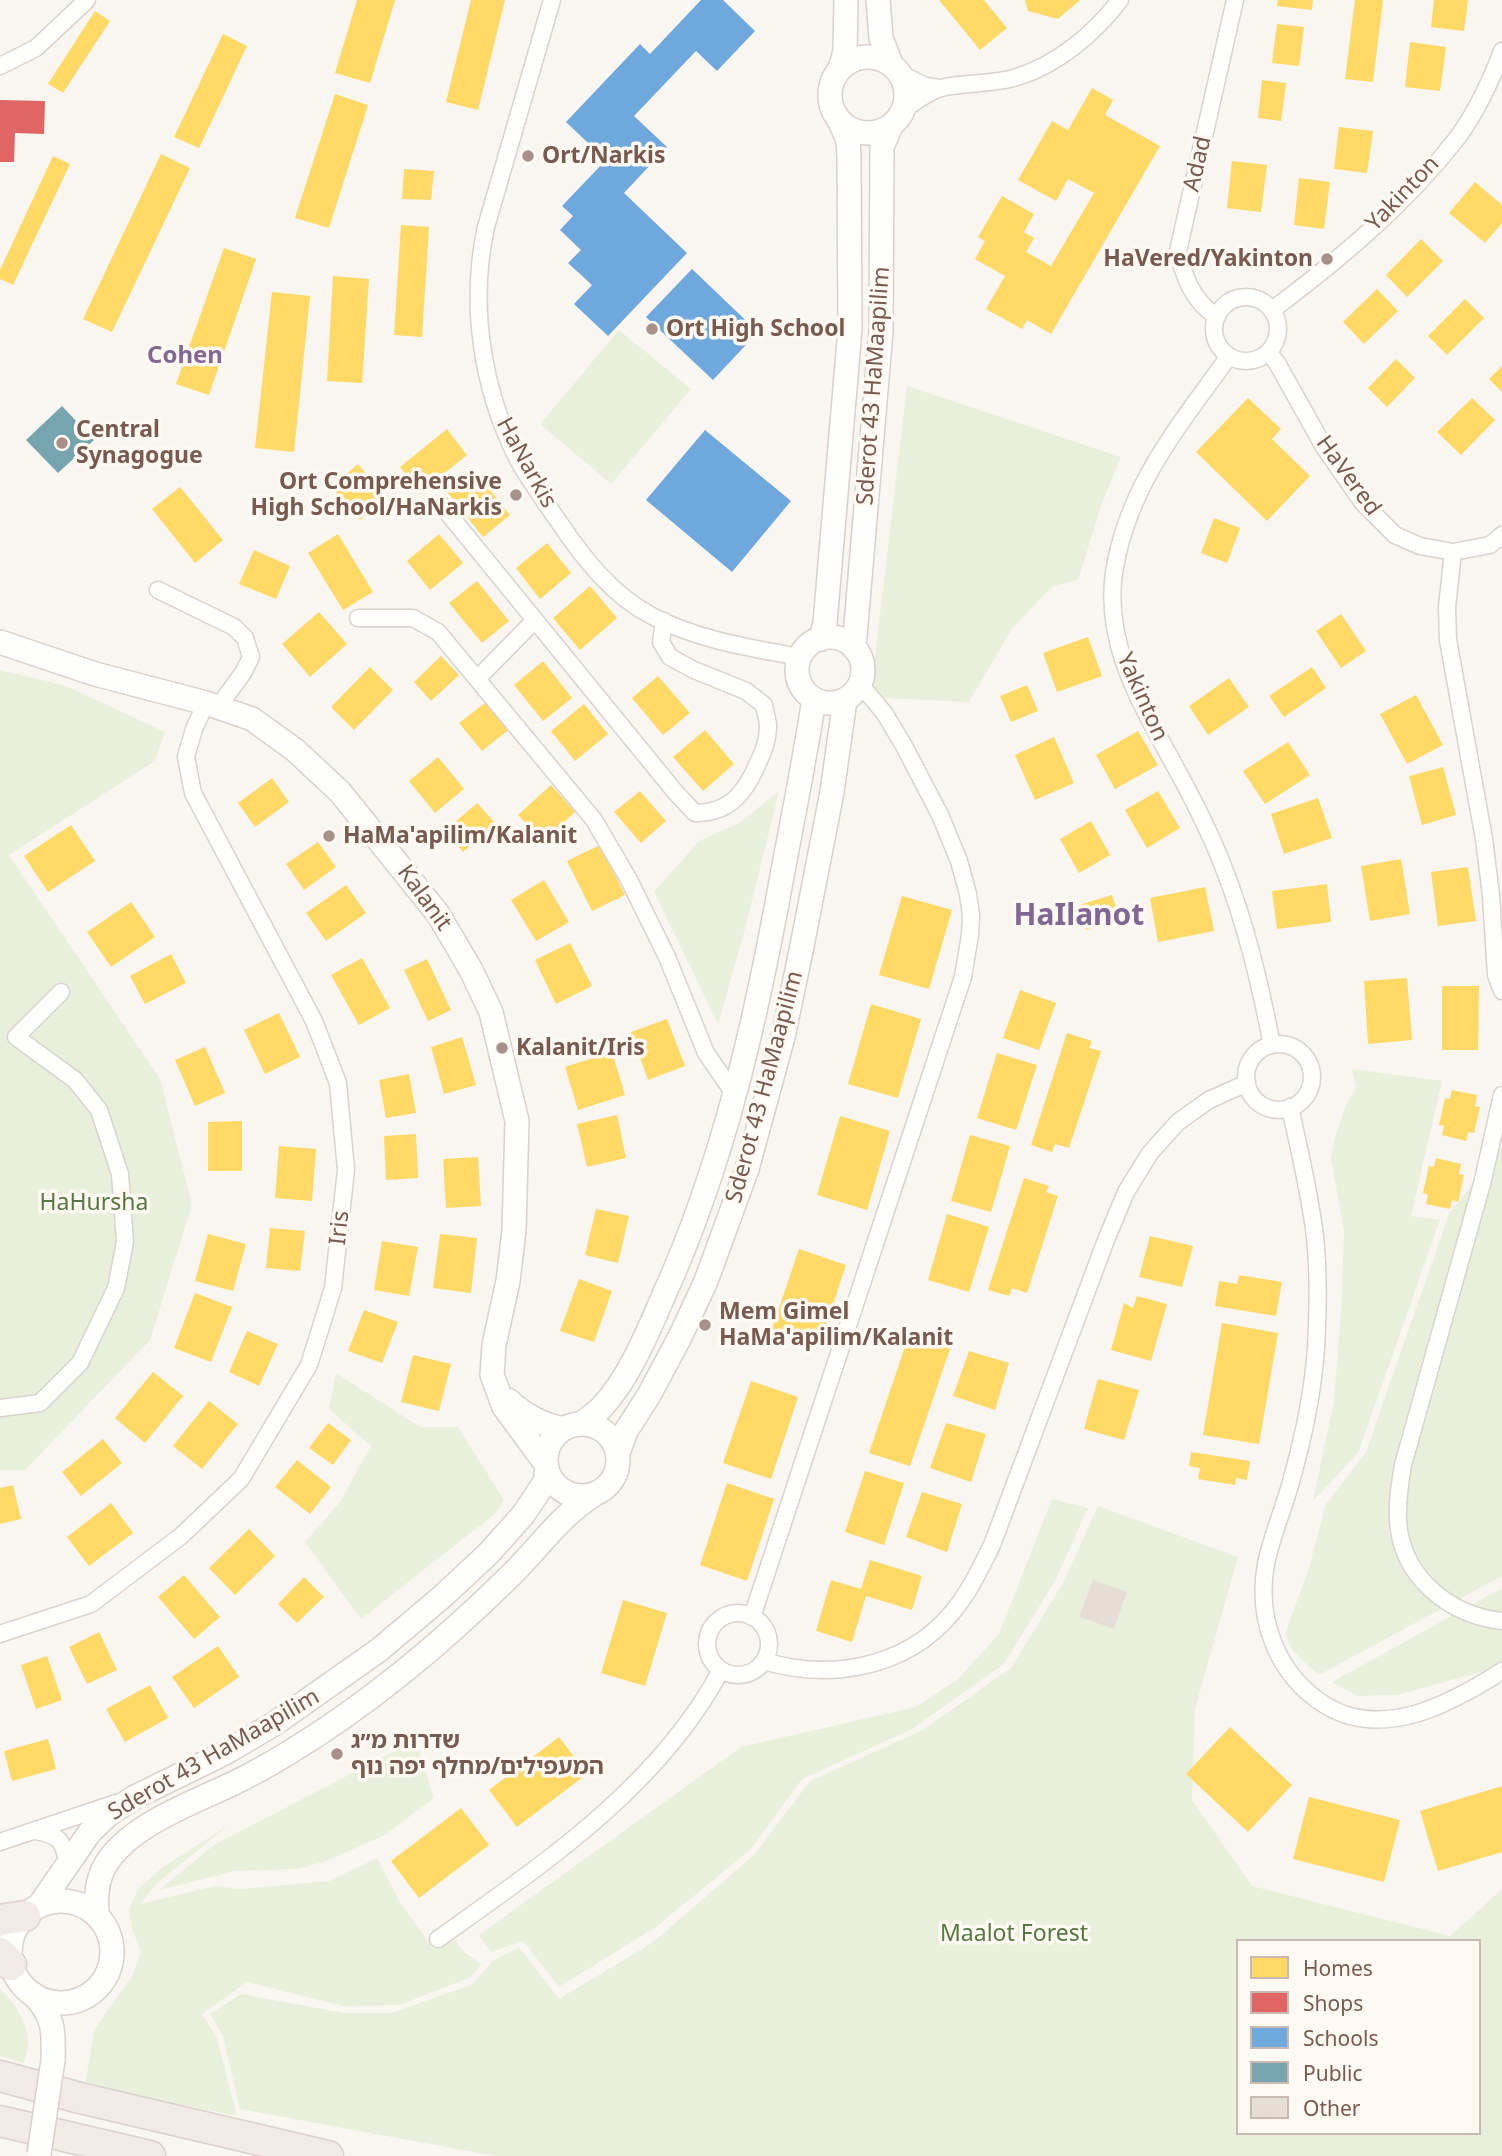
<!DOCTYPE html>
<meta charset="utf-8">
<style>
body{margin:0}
#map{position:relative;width:1502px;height:2156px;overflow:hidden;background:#f9f5f0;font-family:"Noto Sans",sans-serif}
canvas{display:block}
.legend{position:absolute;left:1236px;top:1939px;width:245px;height:196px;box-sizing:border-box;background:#fff9f3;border:2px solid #c9b9b1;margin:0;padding:9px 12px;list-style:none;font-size:21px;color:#795a4e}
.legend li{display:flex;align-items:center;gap:14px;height:35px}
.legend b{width:35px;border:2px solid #c9b9b1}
</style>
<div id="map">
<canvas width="1502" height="2156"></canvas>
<ul class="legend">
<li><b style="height:19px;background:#ffd966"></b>Homes</li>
<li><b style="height:19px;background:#e06666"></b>Shops</li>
<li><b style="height:19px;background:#6fa8dc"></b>Schools</li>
<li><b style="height:19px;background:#76a5af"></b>Public</li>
<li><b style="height:19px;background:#e6ddd7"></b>Other</li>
</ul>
</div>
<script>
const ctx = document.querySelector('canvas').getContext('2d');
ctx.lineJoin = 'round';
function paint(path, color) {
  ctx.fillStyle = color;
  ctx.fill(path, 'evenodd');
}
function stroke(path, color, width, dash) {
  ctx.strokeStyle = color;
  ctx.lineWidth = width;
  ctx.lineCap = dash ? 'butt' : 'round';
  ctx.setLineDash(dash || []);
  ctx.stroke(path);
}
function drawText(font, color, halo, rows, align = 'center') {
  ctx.font = font + ' "Noto Sans","Noto Sans Hebrew",sans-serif';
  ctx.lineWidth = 7;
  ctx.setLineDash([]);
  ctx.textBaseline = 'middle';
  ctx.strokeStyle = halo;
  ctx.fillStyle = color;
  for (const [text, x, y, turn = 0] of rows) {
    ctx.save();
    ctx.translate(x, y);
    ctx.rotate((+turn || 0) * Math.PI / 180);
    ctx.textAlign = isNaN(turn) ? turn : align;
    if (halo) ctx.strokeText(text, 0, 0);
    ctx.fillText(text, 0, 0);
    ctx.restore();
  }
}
const green = new Path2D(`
 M619,330L691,389L611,484L540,424Z
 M907,386L1121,457L1102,503L1078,580L1053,586L1013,627L969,702L885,698L869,708Z
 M0,670L66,686L165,732L155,761L9,855L160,1079L192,1205L150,1340L25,1470H0Z
 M779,791L745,929L718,1024L654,892L699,841L739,823Z
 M1352,1069L1442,1081L1411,1216L1440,1220L1358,1453L1313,1501L1334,1401L1341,1313L1344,1232L1331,1159L1335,1137L1346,1105L1356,1087Z
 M1502,1146V1576L1319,1675L1292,1650L1285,1634L1309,1568L1326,1504L1366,1452L1449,1214Z
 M336,1373L420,1427H458L504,1500L496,1513L361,1619L305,1542L340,1502L371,1446L329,1409Z
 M1052,1499L1088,1508L1056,1579L1004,1664L912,1729L802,1779L750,1850L656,1927L559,1987L523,1941L491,1952L479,1935L741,1747L916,1707L958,1679L999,1634Z
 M1098,1506L1238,1557L1195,1709L1192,1800L1252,1886L1450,1936L1502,1889V2156H495L240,2109L223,2036L210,2014L241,1994L344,2013H391L471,1985L493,1961L519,1947L559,1999L652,1943L754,1855L810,1781L921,1731L1011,1668L1063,1583ZM1238,1941H1479V2133H1238Z
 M1502,1588V1666L1397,1695L1358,1696L1332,1682Z
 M416,1740L434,1798L385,1835L326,1861L298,1869L235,1871L159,1890L214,1845Z
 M229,1825L156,1884L140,1904L215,1886L239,1889L330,1881L377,1858L400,1902L433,1949L455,1940L464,1952L481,1964L471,1977L399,2005L343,2006L247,1982L202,2014L217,2038L237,2116L85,2085L94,2030L132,1976L141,1952L132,1929L129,1910L138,1889L163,1867Z
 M0,1989C13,2000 27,2022 28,2040C29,2047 26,2056 24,2063L0,2056Z`);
const homes = new Path2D(`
 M357,0H395L370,83L335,73Z
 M471,0H505L478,110L446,102Z
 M939,0H984L1007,28L980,50Z
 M1025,0H1080L1058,19L1028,11Z
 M1278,0H1313L1312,10L1277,6Z
 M1355,0H1383L1373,82L1345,79Z
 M1434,0H1468L1464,31L1431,27Z
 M95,11L110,21L63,93L48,84Z
 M1277,24L1304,27L1299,66L1272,63Z
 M223,34L247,46L199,148L174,137Z
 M1410,42L1446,47L1440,91L1405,87Z
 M1262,80L1286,83L1281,121L1258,118Z
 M1092,88L1113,100L1105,115L1160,146L1051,334L1027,320L1022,329L986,309L1005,276L975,259L985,241L978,237L1002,196L1034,214L1024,232L1034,238L1026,252L1051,266L1094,193L1068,179L1056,201L1018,180L1052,121L1068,130Z
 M335,94L368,105L329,228L295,218Z
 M1339,127L1373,131L1367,173L1334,169Z
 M161,154L190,168L112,332L83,319Z
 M53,156L70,164L13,285L0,279V270Z
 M1232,161L1267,165L1261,212L1227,208Z
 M404,169L434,171L431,200L402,199Z
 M1299,178L1330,182L1324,229L1294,225Z
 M1475,182L1502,205V223L1485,243L1449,213Z
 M401,225L429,227L422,337L394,335Z
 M1421,239L1443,261L1407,297L1386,275Z
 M224,248L256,259L209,395L176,384Z
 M333,276L369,279L362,383L327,381Z
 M1377,289L1398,311L1364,344L1343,322Z
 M272,292L310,296L294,452L255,448Z
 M1465,299L1484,318L1447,355L1428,336Z
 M1396,359L1415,378L1387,407L1368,388Z
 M1502,366V392L1489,379Z
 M1248,398L1281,429L1272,439L1310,476L1267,521L1196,452Z
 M1472,398L1495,420L1461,455L1437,432Z
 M447,429L467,455L420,493L400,467Z
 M358,464L386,498L360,520L331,487Z
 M472,467L510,515L483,537L445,489Z
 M180,487L223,540L195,563L152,509Z
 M1214,518L1240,528L1227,563L1201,553Z
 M338,534L373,592L343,610L308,553Z
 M439,534L463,563L430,590L407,561Z
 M547,543L571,573L540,599L516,568Z
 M254,550L290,566L276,599L239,584Z
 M477,581L509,621L482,643L449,603Z
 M590,586L617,618L580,650L553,618Z
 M319,612L347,644L310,677L282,644Z
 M1341,614L1366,651L1341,668L1316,631Z
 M1088,637L1102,676L1057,692L1043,653Z
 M441,656L459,675L431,701L414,682Z
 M543,661L572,698L543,721L514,685Z
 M370,667L393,690L354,730L331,707Z
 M1312,667L1326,688L1284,717L1269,696Z
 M658,676L690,713L663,735L632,698Z
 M1229,678L1249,707L1208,735L1189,706Z
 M1027,685L1038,711L1011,722L1000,696Z
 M1416,695L1443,745L1407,764L1380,714Z
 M489,700L511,728L482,751L459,723Z
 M584,704L608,734L575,761L551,731Z
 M705,730L734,764L703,791L673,757Z
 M1138,731L1158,765L1115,789L1096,755Z
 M1054,737L1074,783L1035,800L1015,755Z
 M1288,742L1310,775L1265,804L1243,771Z
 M438,757L464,789L435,813L409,781Z
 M1443,767L1456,815L1422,825L1409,776Z
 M272,778L289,802L255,827L238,803Z
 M551,785L575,812L543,842L518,815Z
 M640,791L666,821L641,843L614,812Z
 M1158,791L1180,828L1147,848L1125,810Z
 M1318,798L1332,838L1284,854L1271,814Z
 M477,803L496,824L463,852L445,831Z
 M1091,821L1110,855L1079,873L1060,839Z
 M71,825L95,861L48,892L24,856Z
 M318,842L336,867L304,890L286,864Z
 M600,845L625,895L592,911L567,861Z
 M1401,859L1410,914L1370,921L1361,866Z
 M1468,867L1476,921L1438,926L1431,872Z
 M544,880L569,922L536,941L511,900Z
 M1327,884L1331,922L1277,929L1272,891Z
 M346,885L366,913L326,941L306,913Z
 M1205,887L1214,931L1158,942L1150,898Z
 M1112,895L1120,920L1086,930L1079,905Z
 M902,896L952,910L929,989L879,975Z
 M131,902L155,937L111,967L87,932Z
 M570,943L592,986L556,1004L535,960Z
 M171,954L186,983L145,1004L130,976Z
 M362,958L390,1008L359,1025L331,975Z
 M427,959L451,1010L428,1021L404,970Z
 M1407,978L1412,1040L1368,1044L1364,981Z
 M1442,986H1479L1478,1050H1442Z
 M1020,990L1056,1003L1039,1050L1003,1038Z
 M871,1004L921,1019L898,1098L848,1084Z
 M279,1013L300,1057L265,1074L244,1030Z
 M667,1019L685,1066L648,1080L631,1032Z
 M1067,1033L1092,1041L1089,1048L1101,1051L1069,1148L1055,1144L1052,1152L1031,1145Z
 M462,1037L476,1085L444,1094L431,1047Z
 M205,1047L225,1093L195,1106L175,1060Z
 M612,1052L625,1095L578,1110L565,1067Z
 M997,1053L1037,1065L1016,1130L977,1118Z
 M409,1074L416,1113L386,1118L379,1080Z
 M1452,1090L1477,1095L1475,1106L1480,1107L1474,1133L1468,1132L1466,1141L1442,1135L1444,1126L1439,1125L1445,1098L1450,1099Z
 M617,1115L626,1158L587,1167L577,1124Z
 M840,1116L890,1131L867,1210L817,1195Z
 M242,1121V1171H208V1122Z
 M416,1134L418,1178L386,1180L384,1136Z
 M970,1135L1010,1146L991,1212L951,1201Z
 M279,1146L316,1149L312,1201L275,1198Z
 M478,1157L481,1206L446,1208L443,1159Z
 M1436,1158L1461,1164L1459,1174L1464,1175L1458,1202L1452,1200L1450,1209L1426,1204L1428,1195L1423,1193L1429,1166L1434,1167Z
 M1024,1178L1049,1186L1046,1192L1058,1196L1027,1293L1012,1288L1009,1296L988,1290Z
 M596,1209L629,1216L618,1263L585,1255Z
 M947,1214L989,1227L969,1292L928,1280Z
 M270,1228L305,1231L300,1271L266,1268Z
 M208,1234L246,1244L233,1291L195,1281Z
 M440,1234L477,1238L471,1293L433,1288Z
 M1150,1236L1193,1246L1182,1287L1139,1277Z
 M382,1241L418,1247L409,1296L374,1290Z
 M799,1249L846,1265L819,1347L771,1332Z
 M1239,1275L1282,1282L1276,1316L1215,1306L1219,1281L1237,1284Z
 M579,1279L612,1291L594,1342L560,1331Z
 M195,1293L232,1307L211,1362L174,1348Z
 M1137,1296L1167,1304L1151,1361L1111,1350L1124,1303L1133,1308Z
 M364,1310L398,1322L382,1363L348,1351Z
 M1222,1323L1278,1333L1259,1444L1203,1435Z
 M247,1331L278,1344L259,1386L229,1372Z
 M910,1332L951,1346L910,1466L869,1453Z
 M969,1351L1009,1363L995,1410L953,1396Z
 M413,1355L451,1364L439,1411L401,1402Z
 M153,1372L183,1396L145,1443L115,1418Z
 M1098,1379L1139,1390L1124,1440L1084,1429Z
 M751,1381L798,1397L771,1479L723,1463Z
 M209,1401L238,1424L202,1469L173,1446Z
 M328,1423L351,1440L333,1465L309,1448Z
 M946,1423L986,1434L971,1482L930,1468Z
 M103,1439L122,1463L81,1496L62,1472Z
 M1191,1452L1250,1461L1247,1480L1236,1478L1235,1485L1198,1479L1200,1468L1189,1466Z
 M297,1460L331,1487L310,1514L275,1487Z
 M865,1471L904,1483L884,1545L845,1532Z
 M727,1483L774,1499L747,1581L700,1565Z
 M13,1485L21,1519L0,1524V1488Z
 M922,1492L962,1504L947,1552L906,1537Z
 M111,1503L133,1533L89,1566L67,1537Z
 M249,1529L275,1556L235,1595L209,1568Z
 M870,1560L922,1576L912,1610L866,1596L852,1642L816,1631L831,1580L861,1589Z
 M184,1575L220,1617L194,1639L158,1597Z
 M304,1577L324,1597L297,1623L278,1604Z
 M623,1600L667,1613L645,1686L601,1673Z
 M99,1632L117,1670L87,1684L69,1647Z
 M218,1646L239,1677L194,1708L172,1677Z
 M47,1656L62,1700L36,1709L21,1665Z
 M150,1685L168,1718L125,1742L106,1709Z
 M1230,1727L1292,1785L1248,1832L1186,1774Z
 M559,1737L587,1774L517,1827L489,1790Z
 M48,1739L56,1769L12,1781L4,1751Z
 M1502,1786V1852L1438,1871L1420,1811Z
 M1309,1797L1400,1820L1384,1882L1293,1859Z
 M461,1808L489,1845L419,1898L391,1861Z`);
const shops = new Path2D(`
 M0,100L45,101L44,134L15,133L14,162H0Z`);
const schools = new Path2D(`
 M701,0H723L755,31L717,71L696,51L634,116L667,147L624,193L687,253L608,336L574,304L592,285L568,263L581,250L560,230L573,216L562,206L606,160L566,122L640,44L650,54Z
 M692,269L758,332L713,380L646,317Z
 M705,430L791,501L732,572L646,500Z`);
const public = new Path2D(`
 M62,406L94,440L58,473L26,440Z`);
const building = new Path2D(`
 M1093,1580L1127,1592L1114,1629L1079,1617Z`);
const street = new Path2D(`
 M552,0L486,227C469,305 482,389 518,460C530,481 545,502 559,522C583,558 613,596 652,616C698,640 750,648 800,657
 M0,66L36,48L87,0
 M901,74L925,86L940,88
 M903,110C915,102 927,92 941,88C965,82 992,85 1017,77C1057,65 1095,33 1120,0
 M1214 329a32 32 0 1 1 64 0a32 32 0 1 1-64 0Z
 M1272,310C1339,260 1406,204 1458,137C1475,114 1492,79 1502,51
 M1217,317C1193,301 1184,278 1178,251L1235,0
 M1268,352L1277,363L1324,447L1363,503L1395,535L1420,546L1453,552L1490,545L1502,535
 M1229,356C1180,425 1127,486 1114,573C1104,643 1140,702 1172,761C1191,795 1209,830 1223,866C1246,924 1260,984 1272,1045
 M442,506L676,793L695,813C730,813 745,793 758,763C763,753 768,738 768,726C768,720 765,712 764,705L746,691L694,670L670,657L661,642L664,621
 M1453,552L1447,607L1448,640L1484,839L1491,895L1496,975L1502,991
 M158,590L234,627L245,638L251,657L243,673L218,707
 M358,618H413L438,632L594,820L628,878L667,957L706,1053L735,1095
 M477,679L535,620
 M1246 1077a33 33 0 1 1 66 0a33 33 0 1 1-66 0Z
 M1502,1095L1483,1180L1403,1465C1400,1483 1397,1501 1398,1520C1401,1576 1448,1615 1502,1621
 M1290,1107C1299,1150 1310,1193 1315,1237C1319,1274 1318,1311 1316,1348C1313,1392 1304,1435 1292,1478C1285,1506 1272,1534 1266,1564C1256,1619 1277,1675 1325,1705C1383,1741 1452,1703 1502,1671
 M0,1408L40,1403L80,1363L116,1288L125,1242L120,1174L99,1110L75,1080L16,1037L61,992
 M707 1644a31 31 0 1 1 62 0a31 31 0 1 1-62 0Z
 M752,1617L963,977L970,935L971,915L968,894L959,861L940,815L904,746L885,714L860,684
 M0,1634L91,1604L181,1536L241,1479L309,1365L333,1288L346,1170L338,1083L314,1021L193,793L186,757L194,729L206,703
 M764,1661C830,1681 905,1668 951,1614C969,1593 980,1569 992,1545L1106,1240L1126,1192L1150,1153L1178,1122L1209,1100L1247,1083
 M35,1831C59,1835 63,1840 68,1864
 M0,1842L116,1803
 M438,1939C543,1864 659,1787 721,1670`);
const secondary = new Path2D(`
 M878,0L881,38L891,64
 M830 95a38 38 0 1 1 76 0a38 38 0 1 1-76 0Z
 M840,69L845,51L846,0
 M797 670a33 33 0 1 1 66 0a33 33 0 1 1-66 0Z
 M821,639L825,623L850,329L849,157L848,140L839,120
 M0,642L95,674L206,703L252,719L295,750L340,792L438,914L471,970L491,1012L517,1121L514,1231L508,1281L494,1345L492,1375L504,1407L546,1464
 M854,648L881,331L882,147L891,126
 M508,1400C524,1415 542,1425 564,1429
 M546 1460a36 36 0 1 1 72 0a36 36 0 1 1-72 0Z
 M581,1424C587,1419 595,1414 601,1408C628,1380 648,1332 663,1297C724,1163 756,1020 782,876C793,817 805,758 814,699
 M618,1453L626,1431L649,1395L680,1337L706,1281L747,1169L783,1037L801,951L832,792L845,700
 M10 1952a51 51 0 1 1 102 0a51 51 0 1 1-102 0Z
 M39,1906L90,1832L109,1814L135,1797L223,1754L274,1724L379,1650L443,1596L488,1554L523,1515L545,1482L547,1468
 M97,1915C96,1897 96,1881 106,1864C131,1824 193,1803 234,1783C253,1774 272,1763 290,1752C369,1704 443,1642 509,1577C537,1550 559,1517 592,1496
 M33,1994C54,2016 54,2031 53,2060`);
const highway = new Path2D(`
 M0,1920L25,1916
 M0,1953L11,1965
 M0,2076L80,2098L328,2156
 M0,2121L150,2156`);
const secondaryBridge = new Path2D(`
 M39,2154L53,2060`);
const markers = [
 [528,156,7,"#a69087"],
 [1327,259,7,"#a69087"],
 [652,329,7,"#a69087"],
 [62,443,7,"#a69087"],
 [516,495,7,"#a69087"],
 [329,836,7,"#a69087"],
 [502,1048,7,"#a69087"],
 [705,1325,7,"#a69087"],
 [337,1754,7,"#a69087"]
];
const poiNames = [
 ["Ort/Narkis",542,156],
 ["HaVered/Yakinton",1313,259,"right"],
 ["Ort High School",666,329],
 ["Central",76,430],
 ["Synagogue",76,456],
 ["Ort Comprehensive",502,482,"right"],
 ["High School/HaNarkis",502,508,"right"],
 ["HaMa'apilim/Kalanit",343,836],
 ["Kalanit/Iris",516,1048],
 ["Mem Gimel",719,1312],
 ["HaMa'apilim/Kalanit",719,1338],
 ["שדרות מ״ג",351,1741],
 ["המעפילים/מחלף יפה נוף",351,1767]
];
const streetNames = [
 ["Adad",1198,164,-77],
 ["Yakinton",1403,194,-46],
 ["Sderot 43 HaMaapilim",874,386,-86],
 ["HaNarkis",526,463,61],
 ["HaVered",1348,476,54],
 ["Yakinton",1142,697,66],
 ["Kalanit",424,898,54],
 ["Sderot 43 HaMaapilim",765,1087,-75],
 ["Iris",340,1228,-84],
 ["Sderot 43 HaMaapilim",214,1755,-30]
];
const parkNames = [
 ["HaHursha",94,1203],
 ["Maalot Forest",1014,1934]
];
const neighbourhoodNames = [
 ["Cohen",185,356]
];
const districtNames = [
 ["HaIlanot",1079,916]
];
paint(green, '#e8f0db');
paint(homes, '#ffd966');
paint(shops, '#e06666');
paint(schools, '#6fa8dc');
paint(public, '#76a5af');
paint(building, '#e6ddd7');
stroke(street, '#d9d2cd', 19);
stroke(secondary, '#d9d0cb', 26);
stroke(highway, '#dad0cc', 33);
stroke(street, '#fefefd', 16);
stroke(secondary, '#fefefd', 23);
stroke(highway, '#f2eae7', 30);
stroke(secondaryBridge, '#d9d0cb', 26, []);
stroke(secondaryBridge, '#fefefd', 23);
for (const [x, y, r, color] of markers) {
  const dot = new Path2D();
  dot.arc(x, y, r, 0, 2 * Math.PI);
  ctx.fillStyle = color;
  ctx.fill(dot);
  stroke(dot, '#fff9f3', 2.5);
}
drawText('bold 23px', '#795a4e', '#fff9f3', poiNames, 'left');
drawText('23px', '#795a4e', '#fff9f3', streetNames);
drawText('23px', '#567942', '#fff9f3', parkNames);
drawText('bold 24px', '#826694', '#fff9f3', neighbourhoodNames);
drawText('bold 30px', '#826694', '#fff9f3', districtNames);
</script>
